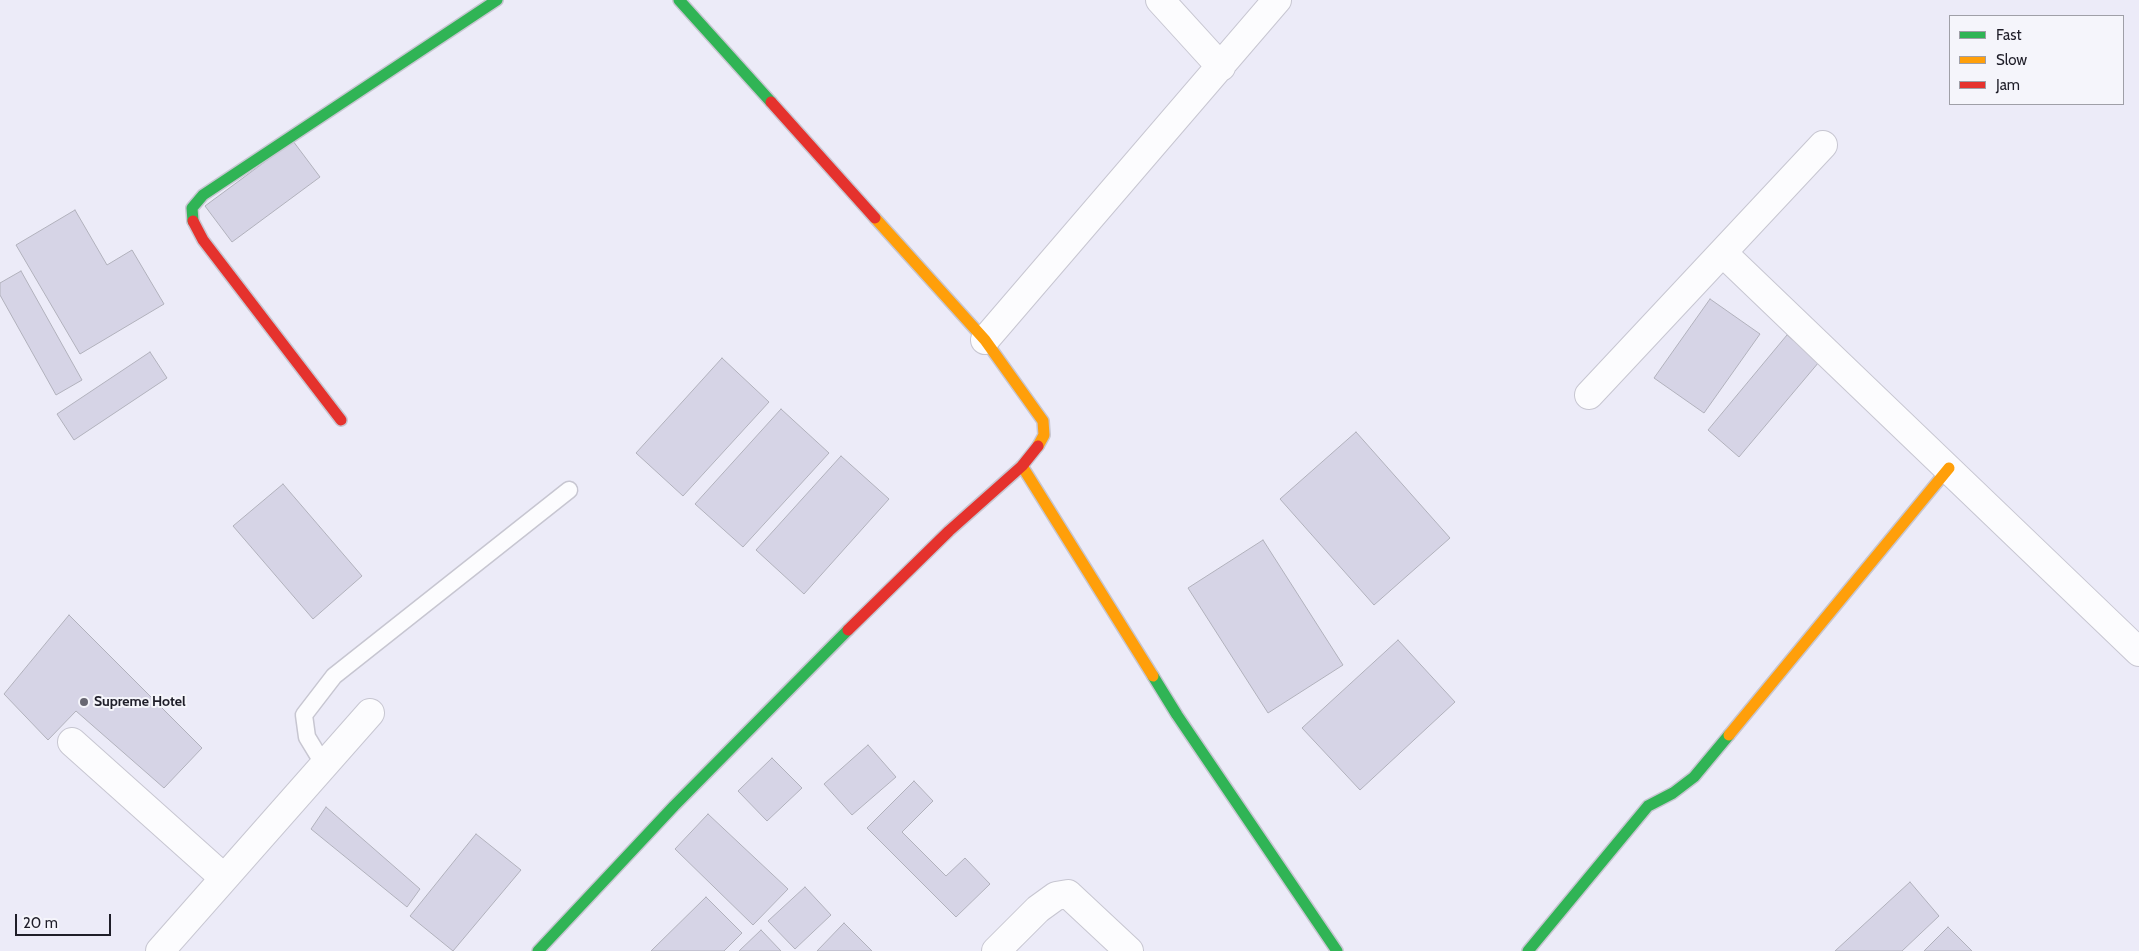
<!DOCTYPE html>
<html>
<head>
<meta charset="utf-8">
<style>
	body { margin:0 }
	#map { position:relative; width:2139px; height:951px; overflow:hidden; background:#ecebf8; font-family:Cabin,sans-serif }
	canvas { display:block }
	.legend { position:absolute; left:1949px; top:15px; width:175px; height:90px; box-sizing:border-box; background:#f5f5fb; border:1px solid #9f9fa7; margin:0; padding:6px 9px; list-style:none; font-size:15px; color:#1f1e29 }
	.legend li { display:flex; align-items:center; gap:10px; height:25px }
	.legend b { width:25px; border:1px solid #9f9fa7 }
	.scale { position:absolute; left:15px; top:914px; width:96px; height:22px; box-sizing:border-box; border:2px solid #1f1e29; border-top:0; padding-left:6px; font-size:15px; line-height:18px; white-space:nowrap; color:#1f1e29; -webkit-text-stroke:4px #f5f5fb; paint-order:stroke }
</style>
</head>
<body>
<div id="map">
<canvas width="2139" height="951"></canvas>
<ul class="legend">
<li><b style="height:6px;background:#30b455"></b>Fast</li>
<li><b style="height:6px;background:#ff9f0a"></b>Slow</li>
<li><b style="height:6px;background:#e5322d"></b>Jam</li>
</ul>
<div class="scale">20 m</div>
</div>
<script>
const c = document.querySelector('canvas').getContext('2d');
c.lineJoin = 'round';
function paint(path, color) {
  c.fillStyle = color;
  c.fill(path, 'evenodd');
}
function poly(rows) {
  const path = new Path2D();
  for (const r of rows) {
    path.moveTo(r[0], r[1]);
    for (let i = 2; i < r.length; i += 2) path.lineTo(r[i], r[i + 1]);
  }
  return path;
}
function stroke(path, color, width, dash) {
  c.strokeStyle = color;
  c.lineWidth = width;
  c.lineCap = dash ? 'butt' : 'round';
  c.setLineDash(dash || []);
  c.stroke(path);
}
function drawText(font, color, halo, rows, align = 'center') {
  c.font = font + ' Cabin,sans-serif';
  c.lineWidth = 4;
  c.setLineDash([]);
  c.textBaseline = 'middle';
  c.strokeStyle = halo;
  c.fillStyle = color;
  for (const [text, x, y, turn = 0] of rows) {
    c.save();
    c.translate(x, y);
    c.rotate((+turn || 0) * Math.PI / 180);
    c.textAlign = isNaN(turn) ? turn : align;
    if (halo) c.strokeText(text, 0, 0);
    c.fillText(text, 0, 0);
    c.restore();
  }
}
const building = poly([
	[293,141,320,177,232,242,205,206,293,141],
	[75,210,107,265,132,250,164,304,80,354,16,245,75,210],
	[21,271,82,380,56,395,0,295,0,283,21,271],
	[1710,299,1760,334,1704,413,1654,378,1710,299],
	[1787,335,1819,362,1739,457,1708,430,1787,335],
	[150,352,167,378,74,440,57,414,150,352],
	[722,358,769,402,683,496,636,453,722,358],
	[781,409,829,453,743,547,695,504,781,409],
	[1356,432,1450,538,1374,605,1280,499,1356,432],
	[841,456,889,499,804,594,756,550,841,456],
	[283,484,362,576,313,619,233,526,283,484],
	[1263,540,1343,665,1268,713,1188,588,1263,540],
	[69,615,202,748,164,788,76,711,48,740,4,694,69,615],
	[1398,640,1455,702,1360,790,1302,728,1398,640],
	[868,745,896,777,852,815,824,784,868,745],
	[772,758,802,788,767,821,738,791,772,758],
	[914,781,933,801,902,832,946,876,965,858,990,884,956,917,867,828,914,781],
	[326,807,420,889,407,907,311,829,326,807],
	[708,814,788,889,753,925,675,849,708,814],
	[476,834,521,870,453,951,410,916,476,834],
	[1910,882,1939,916,1902,951,1835,951,1910,882],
	[805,887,831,915,795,949,768,921,805,887],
	[706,897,742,933,724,951,651,951,706,897],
	[844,923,872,951,817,951,844,923],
	[1948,927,1972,951,1924,951,1948,927],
	[761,930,781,951,739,951,761,930]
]);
paint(building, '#d6d4e6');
stroke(building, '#b1b1bc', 1);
const lane = poly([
	[324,765,307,737,304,715,334,676,569,490]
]);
const street = poly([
	[1160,0,1221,67],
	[1723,253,2139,652],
	[985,340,1277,0],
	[1589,395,1823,145],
	[72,742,224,878],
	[160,951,370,713],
	[996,951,1038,909,1056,896,1068,894,1129,951]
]);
const fast = poly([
	[679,0,771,102],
	[193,221,192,208,203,195,497,0],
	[1153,676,1177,715,1337,951],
	[538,951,674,806,848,630],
	[1528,951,1648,806,1673,793,1694,777,1729,735]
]);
const slow = poly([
	[875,218,985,340,1043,421,1044,435,1038,446],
	[1022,466,1153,676],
	[1729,735,1949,468]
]);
const jam = poly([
	[771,102,875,218],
	[193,221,203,240,341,420],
	[848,630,949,531,1022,466,1038,446]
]);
stroke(lane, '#c7c6d1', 19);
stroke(street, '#c7c6d1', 30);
stroke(fast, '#c7c6d1', 14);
stroke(slow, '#c7c6d1', 14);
stroke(jam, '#c7c6d1', 14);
stroke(lane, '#fcfcfe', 16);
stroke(street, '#fcfcfe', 28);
stroke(fast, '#30b455', 11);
stroke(slow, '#ff9f0a', 11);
stroke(jam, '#e5322d', 11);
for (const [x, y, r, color] of [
	[84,702,5,"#676671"]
]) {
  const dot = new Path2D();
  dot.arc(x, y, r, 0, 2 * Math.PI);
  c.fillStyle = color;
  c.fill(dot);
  stroke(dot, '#f5f5fb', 2);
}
drawText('bold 14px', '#1f1e29', '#f5f5fb', [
	["Supreme Hotel",94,702]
], 'left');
</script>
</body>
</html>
